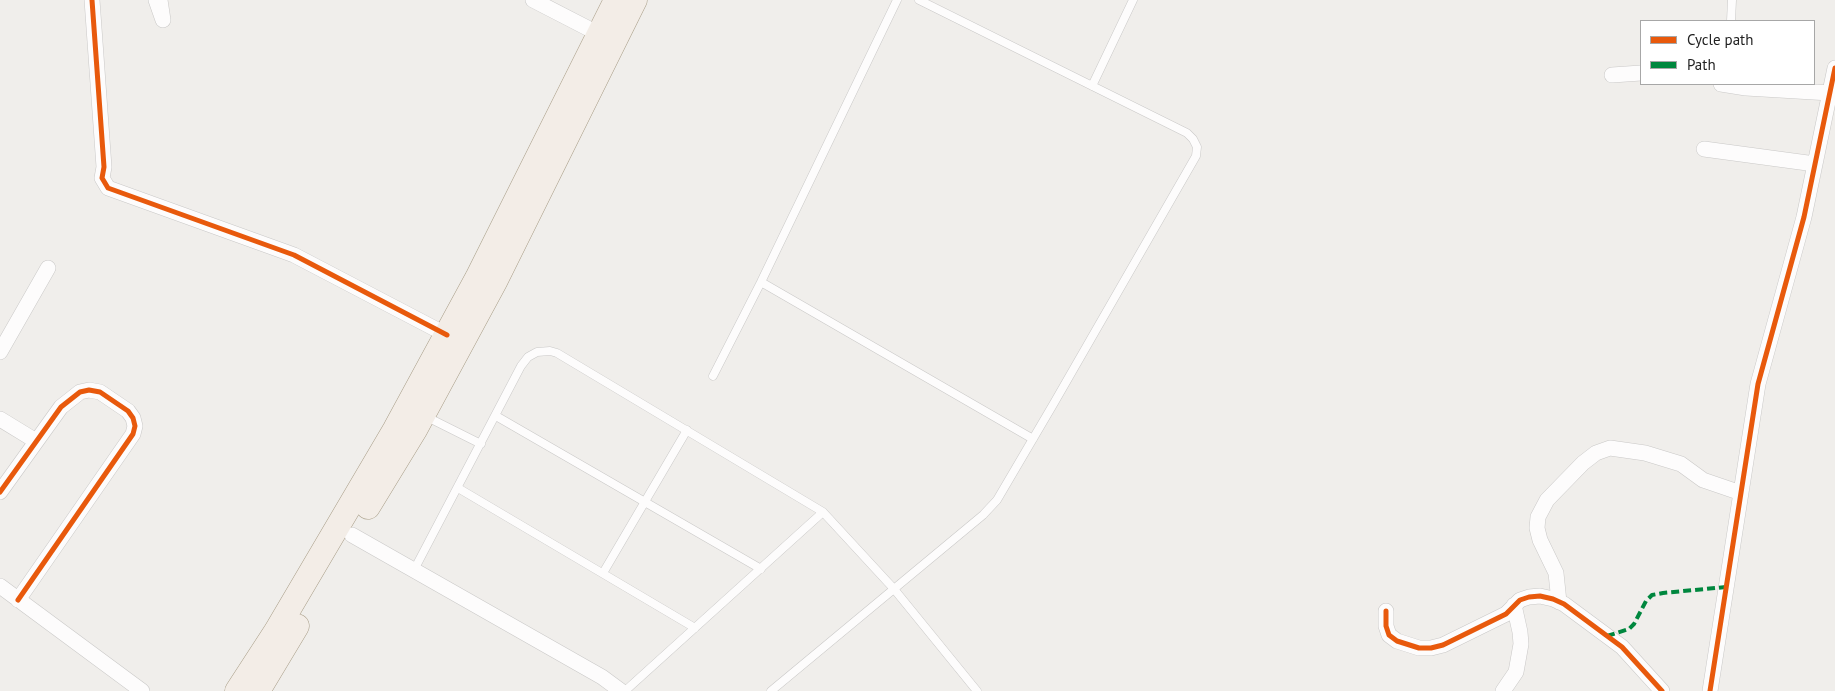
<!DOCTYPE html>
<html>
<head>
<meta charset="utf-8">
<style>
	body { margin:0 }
	#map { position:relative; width:1835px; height:691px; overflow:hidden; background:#f0eeeb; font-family:"PT Sans",sans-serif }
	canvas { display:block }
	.legend { position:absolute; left:1640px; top:20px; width:175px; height:65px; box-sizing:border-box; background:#fff; border:1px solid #a7a7a7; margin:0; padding:6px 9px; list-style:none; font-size:15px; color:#222 }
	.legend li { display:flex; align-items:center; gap:10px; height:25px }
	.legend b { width:25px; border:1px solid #a7a7a7 }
</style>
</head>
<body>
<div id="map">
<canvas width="1835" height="691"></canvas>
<ul class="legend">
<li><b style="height:6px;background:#e8590c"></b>Cycle path</li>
<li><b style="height:6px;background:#00873e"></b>Path</li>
</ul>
</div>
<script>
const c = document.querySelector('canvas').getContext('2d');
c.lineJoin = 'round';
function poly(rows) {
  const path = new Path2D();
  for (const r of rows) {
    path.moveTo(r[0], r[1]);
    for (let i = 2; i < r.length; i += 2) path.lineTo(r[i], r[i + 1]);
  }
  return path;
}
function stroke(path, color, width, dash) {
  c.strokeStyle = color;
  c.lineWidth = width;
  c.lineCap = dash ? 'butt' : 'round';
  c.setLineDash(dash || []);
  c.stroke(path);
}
const lane = poly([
	[1731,21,1732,0],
	[1092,86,1133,0],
	[761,282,1033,439],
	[713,376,761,282,897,0],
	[425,416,481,444],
	[496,416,761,569],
	[458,488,695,628],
	[414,570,521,366,528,357,537,352,550,351,557,353,823,512,894,589,977,691],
	[603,573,687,430],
	[625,691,823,512],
	[771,691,983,515,997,500,1054,403,1196,156,1197,147,1193,139,1187,133,919,0]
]);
const street = poly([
	[92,0,104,167,102,178,108,188,294,255,447,335],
	[156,0,163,20,160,0],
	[533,0,599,34],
	[1612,75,1641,73],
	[1721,84,1746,88,1830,93],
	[1704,149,1815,164],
	[0,352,48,268],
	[0,419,36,441],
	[0,492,61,407,80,392,89,390,100,392,128,411,133,418,135,426,133,434,18,600],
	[352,535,602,677,621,691],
	[0,586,142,691],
	[1559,602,1556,573,1540,540,1537,528,1538,517,1547,500,1583,463,1596,453,1610,448,1645,453,1681,464,1703,480,1741,493],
	[1386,611,1386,626,1389,635,1397,641,1419,648,1431,648,1443,645,1506,614,1520,600,1529,597,1540,596,1553,599,1564,604,1622,647,1662,691],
	[1503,691,1516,672,1521,644,1520,632,1514,605],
	[1710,691,1758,384,1804,217,1835,68]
]);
const primary = poly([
	[368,507,415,430,496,280,635,0],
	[237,691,276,631,395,429,477,278,616,0],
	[258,691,297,626]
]);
stroke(lane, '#c9c8c7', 9);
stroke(street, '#c9c8c7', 16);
stroke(primary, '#a79c86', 25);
stroke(lane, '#fdfcfc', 8);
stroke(street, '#fdfcfc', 15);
stroke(primary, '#f3ede7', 24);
stroke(poly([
	[1607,636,1629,629,1634,624,1646,601,1652,595,1663,593,1726,587]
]), '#00873e', 4, [8, 4]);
stroke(poly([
	[92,0,104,167,102,178,108,188,294,255,447,335],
	[0,492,61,407,80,392,89,390,100,392,128,411,133,418,135,426,133,434,18,600],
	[1386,611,1386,626,1389,635,1397,641,1419,648,1431,648,1443,645,1506,614,1520,600,1529,597,1540,596,1553,599,1564,604,1622,647,1662,691],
	[1710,691,1758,384,1804,217,1835,68]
]), '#e8590c', 5);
</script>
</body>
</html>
